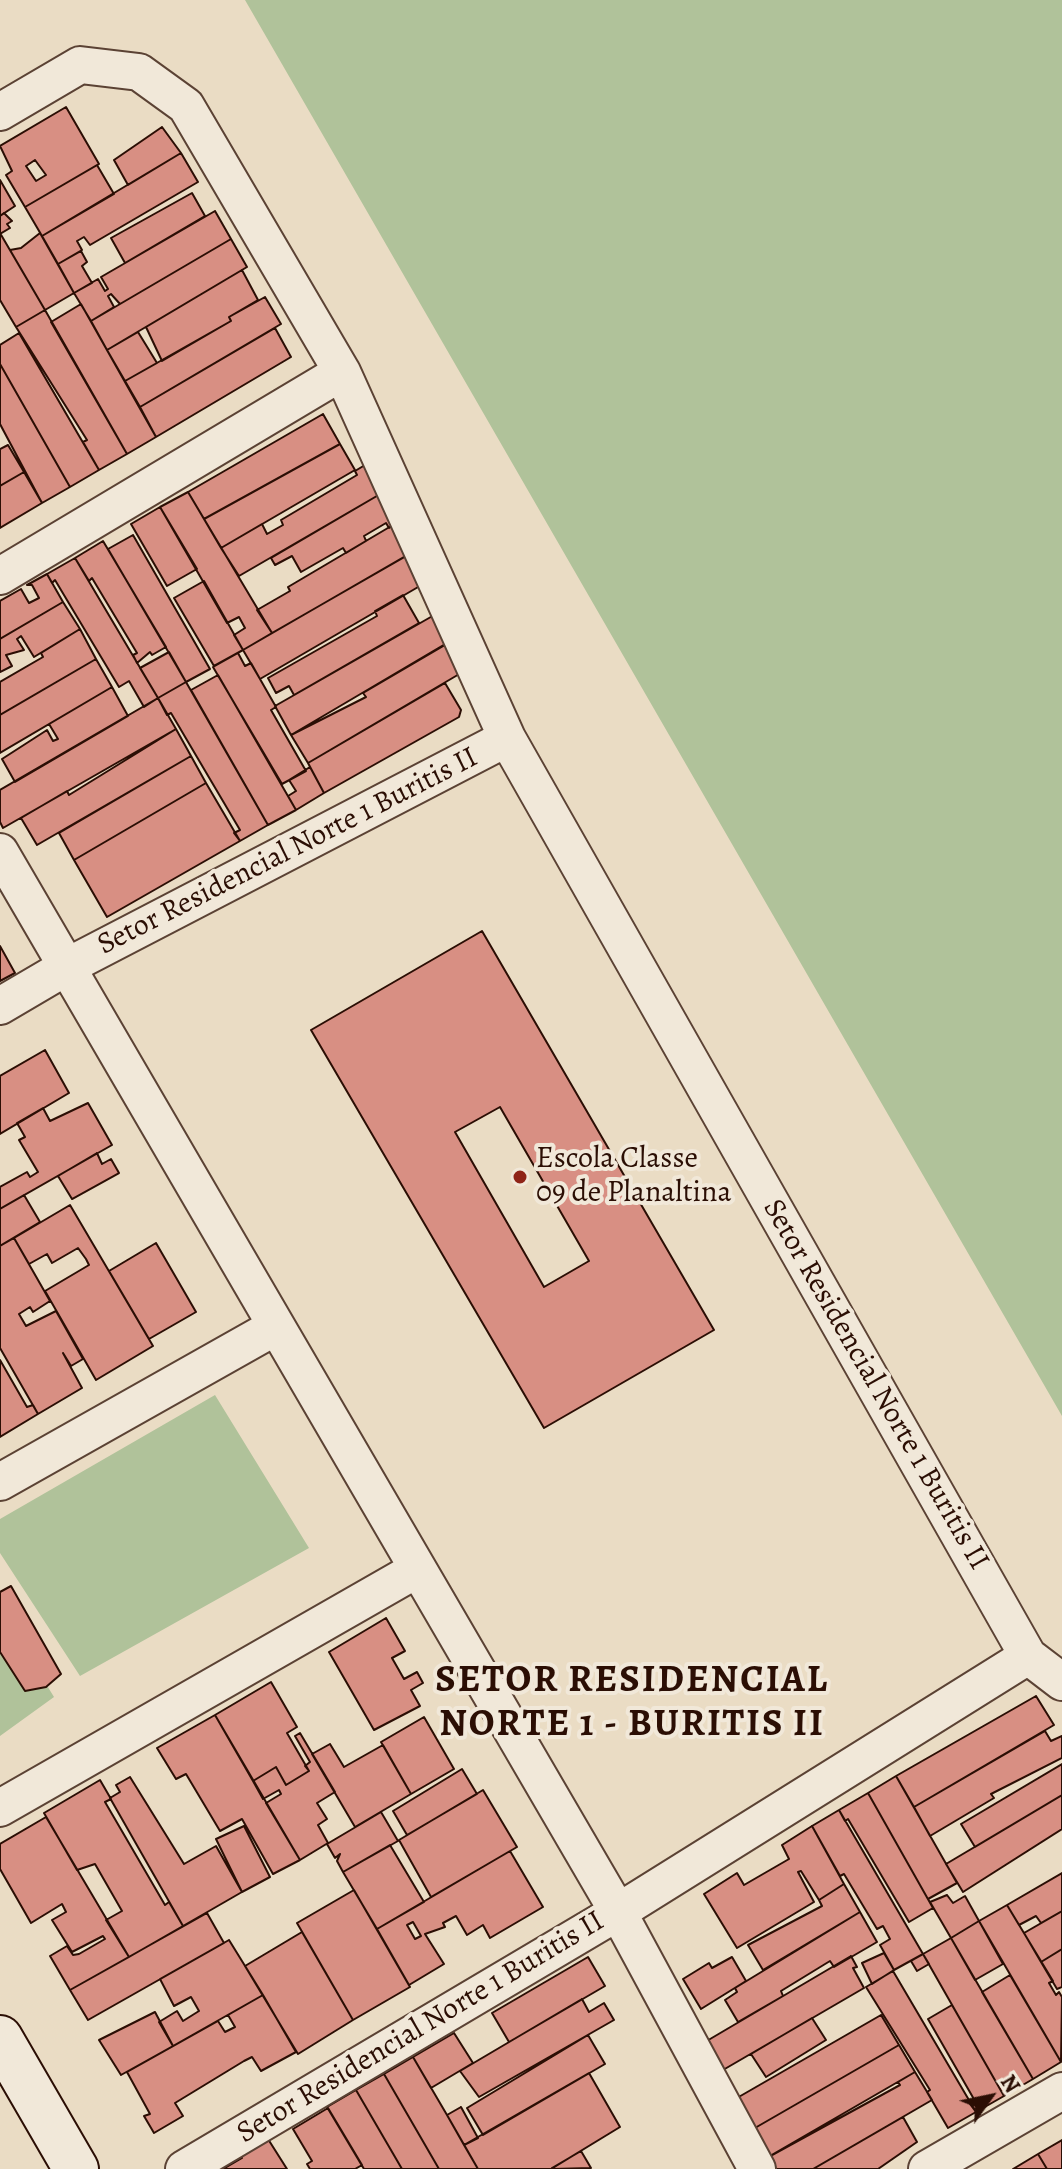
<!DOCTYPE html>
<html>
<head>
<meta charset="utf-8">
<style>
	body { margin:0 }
	#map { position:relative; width:1062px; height:2169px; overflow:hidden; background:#eadcc4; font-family:Alegreya,serif }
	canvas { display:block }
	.north { position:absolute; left:950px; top:2057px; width:80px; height:80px; -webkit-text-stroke:6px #f1e8d9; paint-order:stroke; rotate:57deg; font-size:22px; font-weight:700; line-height:32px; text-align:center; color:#2b0e04 }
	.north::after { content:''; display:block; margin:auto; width:28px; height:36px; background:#2b0e04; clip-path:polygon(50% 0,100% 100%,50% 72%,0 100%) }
</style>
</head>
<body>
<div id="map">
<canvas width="1062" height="2169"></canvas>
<div class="north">N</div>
</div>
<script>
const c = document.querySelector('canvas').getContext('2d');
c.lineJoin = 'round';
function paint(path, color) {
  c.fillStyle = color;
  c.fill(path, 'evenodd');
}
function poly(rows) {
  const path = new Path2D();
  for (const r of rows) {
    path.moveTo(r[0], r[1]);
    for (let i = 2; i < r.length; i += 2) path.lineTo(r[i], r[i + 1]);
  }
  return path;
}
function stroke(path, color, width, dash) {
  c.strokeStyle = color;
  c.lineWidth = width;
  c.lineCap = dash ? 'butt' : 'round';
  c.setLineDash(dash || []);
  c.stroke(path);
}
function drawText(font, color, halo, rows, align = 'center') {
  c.font = font + ' Alegreya,serif';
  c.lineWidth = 8;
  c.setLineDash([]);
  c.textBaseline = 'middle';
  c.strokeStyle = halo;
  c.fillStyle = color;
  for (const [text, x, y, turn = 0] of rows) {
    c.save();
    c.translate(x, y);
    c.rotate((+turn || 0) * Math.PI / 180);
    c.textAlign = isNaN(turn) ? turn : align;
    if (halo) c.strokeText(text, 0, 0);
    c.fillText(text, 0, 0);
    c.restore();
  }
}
paint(poly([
	[245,0,1062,0,1062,1416],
	[215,1395,309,1548,80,1676,0,1553,0,1519],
	[0,1609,54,1697,0,1736]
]), '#b0c29a');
const building = poly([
	[66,107,99,164,25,207,6,175,12,171,0,146,66,107],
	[35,160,46,175,36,181,26,166,35,160],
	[162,127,181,153,128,185,114,160,162,127],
	[181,153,198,182,90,245,84,237,77,241,82,250,58,264,42,236,181,153],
	[97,165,114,194,42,236,25,207,97,165],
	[0,180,15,206,0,216,0,180],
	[192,193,205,216,125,263,111,238,192,193],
	[215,211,231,239,120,304,111,294,108,296,114,307,91,321,74,293,98,279,105,291,108,289,101,277,215,211],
	[4,213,12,221,7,224,10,228,0,234,0,216,4,213],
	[0,233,45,310,16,327,0,300,0,233],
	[40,233,74,293,45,310,10,250,21,248,40,233],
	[231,239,247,267,107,350,91,321,231,239],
	[81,251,87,262,82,266,92,283,74,293,58,264,81,251],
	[242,270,258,300,229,317,231,321,162,361,146,327,242,270],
	[265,297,281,324,140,407,125,381,231,321,229,317,265,297],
	[81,304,156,437,127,454,51,322,81,304],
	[45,310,127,454,99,470,83,442,87,440,16,327,45,310],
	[275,328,291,357,156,437,140,407,275,328],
	[138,332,157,363,125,381,107,350,138,332],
	[19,333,99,470,70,487,0,364,0,345,19,333],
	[0,364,70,487,42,503,0,424,0,364],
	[323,414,340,444,204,519,188,492,323,414],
	[340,444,355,470,221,548,204,519,340,444],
	[8,445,24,472,0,486,0,449,8,445],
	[365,465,382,493,239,576,221,548,262,524,267,534,283,525,281,520,357,475,355,471,365,465],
	[24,472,42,503,0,528,0,486,24,472],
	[188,492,272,633,243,650,234,635,245,628,239,617,227,623,160,507,188,492],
	[382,493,398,522,389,528,386,523,364,536,366,541,346,553,343,548,301,572,292,556,275,565,271,558,382,493],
	[160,507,197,569,167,586,131,524,160,507],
	[398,522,415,551,272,633,257,610,290,591,288,587,398,522],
	[133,535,210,669,186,682,108,549,133,535],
	[103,541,166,647,152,655,150,652,137,663,133,655,137,653,92,578,89,581,75,558,103,541],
	[409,554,425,583,260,679,243,650,409,554],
	[75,558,158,698,144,707,129,681,119,687,55,580,52,583,47,574,75,558],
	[47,574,63,602,0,639,0,601,21,589,29,603,39,598,32,585,27,585,47,574],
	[204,581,243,650,214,666,174,598,204,581],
	[403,595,419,623,294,695,289,686,276,693,268,678,377,616,375,611,403,595],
	[63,602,80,629,34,657,21,636,17,639,24,650,6,655,12,666,0,672,0,639,63,602],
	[436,614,452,640,291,735,275,706,436,614],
	[80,629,96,659,0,715,0,682,43,657,41,653,80,629],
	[445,645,461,673,308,763,291,735,366,697,363,693,445,645],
	[169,652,186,682,158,698,140,668,169,652],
	[238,653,245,666,251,663,260,679,276,707,271,710,306,771,282,784,213,667,238,653],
	[96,659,112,687,0,753,0,715,96,659],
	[218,675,296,810,268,825,191,690,218,675],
	[186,682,268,825,240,841,234,833,240,830,171,713,167,715,158,698,186,682],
	[445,683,461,710,459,717,324,793,308,763,445,683],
	[112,687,128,716,15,782,2,759,47,730,53,741,58,739,49,724,112,687],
	[158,698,176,729,3,828,0,822,0,790,158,698],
	[176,729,191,756,37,845,21,818,67,791,69,795,176,729],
	[191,756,206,783,74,860,59,833,191,756],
	[310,767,324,793,296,810,288,796,296,791,289,780,310,767],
	[206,783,240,841,107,917,74,860,206,783],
	[482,931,714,1330,544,1428,311,1030,482,931],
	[500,1107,589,1261,544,1287,455,1132,500,1107],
	[0,946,15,973,0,981,0,946],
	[45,1050,69,1093,0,1134,0,1076,45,1050],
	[88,1103,112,1145,0,1209,0,1187,27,1172,30,1177,38,1172,19,1140,25,1137,17,1123,43,1108,50,1121,88,1103],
	[97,1153,102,1164,111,1159,119,1173,72,1199,58,1176,97,1153],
	[24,1195,40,1222,0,1246,0,1209,24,1195],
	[70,1205,153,1346,96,1380,45,1291,89,1265,86,1259,78,1248,52,1263,47,1254,29,1264,14,1238,70,1205],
	[14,1238,50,1301,33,1312,30,1307,19,1314,26,1326,56,1311,83,1359,71,1366,63,1353,82,1388,38,1414,0,1348,0,1246,14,1238],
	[156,1243,196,1312,149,1339,109,1271,156,1243],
	[0,1360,27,1407,33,1405,38,1414,0,1437,0,1360],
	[11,1586,61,1674,46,1687,25,1691,0,1652,0,1592,11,1586],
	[386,1618,405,1651,392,1658,404,1679,417,1672,423,1683,411,1690,420,1706,374,1730,329,1652,386,1618],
	[271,1682,297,1727,287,1733,309,1771,286,1785,276,1767,253,1781,215,1715,271,1682],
	[1036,1696,1054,1725,914,1807,896,1776,1036,1696],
	[215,1715,300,1860,273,1874,242,1819,220,1831,186,1774,176,1779,157,1748,215,1715],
	[424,1717,454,1769,411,1794,381,1742,424,1717],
	[1045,1731,1051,1741,1062,1736,1062,1758,991,1794,994,1798,930,1836,914,1807,1045,1731],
	[300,1733,335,1792,317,1803,327,1819,318,1825,328,1843,300,1860,266,1803,281,1794,279,1790,263,1799,253,1781,276,1767,286,1785,309,1771,305,1766,310,1762,295,1736,300,1733],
	[330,1744,344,1767,383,1745,411,1794,355,1827,312,1754,330,1744],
	[1062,1764,1062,1795,975,1847,961,1824,1062,1764],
	[462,1769,477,1794,407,1835,393,1811,462,1769],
	[896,1776,957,1883,928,1899,933,1908,868,1793,896,1776],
	[130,1777,184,1864,216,1846,242,1892,183,1926,110,1798,120,1792,116,1785,130,1777],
	[100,1780,111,1799,105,1802,165,1905,169,1902,183,1926,129,1957,106,1920,122,1911,95,1864,77,1870,44,1813,100,1780],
	[483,1790,517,1847,431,1897,399,1840,483,1790],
	[868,1793,933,1908,909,1922,848,1819,845,1821,839,1810,868,1793],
	[1062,1795,1062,1829,963,1892,946,1864,1062,1795],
	[839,1810,923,1954,894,1970,880,1945,890,1939,883,1926,877,1929,844,1874,840,1876,812,1826,839,1810],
	[381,1812,398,1841,343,1872,337,1861,340,1854,335,1858,327,1844,381,1812],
	[46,1817,129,1957,70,1990,50,1956,67,1946,73,1955,79,1954,105,1939,103,1936,72,1952,52,1920,66,1912,62,1904,31,1923,0,1869,0,1844,46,1817],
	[244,1826,270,1877,242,1892,216,1839,244,1826],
	[812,1826,844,1884,819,1900,801,1871,798,1872,814,1902,737,1948,704,1894,737,1873,744,1885,789,1859,782,1845,812,1826],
	[390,1845,424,1902,377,1929,343,1872,390,1845],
	[510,1851,543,1907,490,1938,483,1925,467,1935,456,1916,443,1923,445,1927,425,1934,444,1964,409,1985,377,1929,510,1851],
	[413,1922,421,1936,415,1939,407,1925,413,1922],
	[1062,1873,1062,1911,1041,1923,1036,1916,1019,1925,1007,1905,1062,1873],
	[844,1884,860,1912,763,1970,748,1945,822,1906,819,1900,844,1884],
	[354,1890,410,1987,353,2020,297,1923,354,1890],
	[947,1895,953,1903,965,1896,979,1921,951,1938,930,1902,947,1895],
	[1007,1905,1053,1981,1049,1983,1056,1995,1059,1992,1062,1997,1061,2062,979,1921,1007,1905],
	[1062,1911,1062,1949,1041,1962,1024,1933,1062,1911],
	[860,1912,877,1942,834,1967,830,1961,781,1991,783,1996,738,2022,725,2000,737,1992,735,1988,860,1912],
	[207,1913,224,1943,88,2020,70,1990,207,1913],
	[979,1921,1003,1964,975,1980,951,1938,979,1921],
	[302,1932,353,2020,298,2054,245,1966,302,1932],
	[951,1938,1033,2079,1004,2096,923,1954,951,1938],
	[229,1940,263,1995,173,2046,159,2022,177,2011,183,2021,199,2011,191,1997,174,2006,160,1979,229,1940],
	[1062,1949,1062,1987,1057,1989,1041,1962,1062,1949],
	[884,1953,894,1970,872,1984,862,1963,884,1953],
	[923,1954,929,1964,917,1971,911,1961,923,1954],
	[851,1956,857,1967,853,1968,864,1988,723,2070,705,2042,851,1956],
	[588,1957,605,1986,509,2042,492,2013,588,1957],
	[732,1957,746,1981,701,2009,683,1979,709,1963,712,1968,732,1957],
	[893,1971,976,2112,948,2128,927,2092,930,2090,866,1987,893,1971],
	[1010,1975,1061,2062,1033,2079,982,1992,1010,1975],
	[263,1995,296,2052,261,2071,252,2057,244,2061,175,2103,183,2116,154,2133,144,2116,150,2114,127,2072,218,2021,225,2032,235,2027,228,2015,263,1995],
	[582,1999,589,2012,604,2003,614,2020,479,2097,460,2071,582,1999],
	[952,2005,1004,2096,976,2112,970,2104,975,2101,928,2019,952,2005],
	[155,2012,173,2046,121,2075,99,2040,155,2012],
	[881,2015,899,2045,748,2132,730,2102,881,2015],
	[812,2018,826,2040,766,2077,751,2054,812,2018],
	[454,2033,473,2063,431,2088,413,2057,454,2033],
	[588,2035,605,2064,483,2135,467,2108,588,2035],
	[899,2045,915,2072,763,2160,748,2132,899,2045],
	[413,2057,447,2115,478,2169,439,2169,384,2074,413,2057],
	[915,2072,932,2100,813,2169,769,2169,763,2160,900,2085,898,2082,915,2072],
	[589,2073,620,2127,551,2169,478,2169,464,2145,589,2073],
	[384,2074,439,2169,402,2169,356,2090,384,2074],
	[356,2090,402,2169,364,2169,327,2107,356,2090],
	[461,2107,478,2138,464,2145,447,2115,461,2107],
	[328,2108,362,2165,355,2169,310,2169,307,2164,312,2161,293,2129,328,2108],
	[903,2117,917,2142,878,2169,813,2169,903,2117],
	[268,2139,287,2169,223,2169,242,2158,240,2156,268,2139],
	[1062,2140,1062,2169,1047,2169,1038,2154,1062,2140],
	[581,2151,591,2168,553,2169,552,2168,581,2151],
	[1038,2154,1047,2169,1013,2169,1038,2154]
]);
paint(building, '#d88f83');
stroke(building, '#2b0e04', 2);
const street = poly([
	[0,112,80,65,139,72,186,106,342,372,507,738,1028,1656,1062,1682],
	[0,576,342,372],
	[0,852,618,1912,757,2169],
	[0,1006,68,966,507,738],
	[0,1482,275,1327],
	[0,1808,416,1570],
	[184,2169,618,1912,1028,1656],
	[927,2169,1062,2091]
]);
const secondary = poly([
	[0,2038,76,2169]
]);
stroke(street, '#5b4234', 40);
stroke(secondary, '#2b0e04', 48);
stroke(street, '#f1e8d9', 36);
stroke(secondary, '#f1e8d9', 44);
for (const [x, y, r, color] of [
	[520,1177,8,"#8f2418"]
]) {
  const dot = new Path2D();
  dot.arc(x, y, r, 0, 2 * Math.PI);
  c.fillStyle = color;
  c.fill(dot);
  stroke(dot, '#f1e8d9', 3);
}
drawText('30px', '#2b0e04', '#f1e8d9', [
	["Setor Residencial Norte 1 Buritis II",288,852,-27],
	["Setor Residencial Norte 1 Buritis II",875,1385,60],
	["Setor Residencial Norte 1 Buritis II",421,2028,-31]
]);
drawText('30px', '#2b0e04', '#f1e8d9', [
	["Escola Classe",536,1160],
	["09 de Planaltina",536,1194]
], 'left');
c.letterSpacing = '2px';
drawText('bold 38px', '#2b0e04', '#f1e8d9', [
	["SETOR RESIDENCIAL",632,1682],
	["NORTE 1 - BURITIS II",632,1726]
]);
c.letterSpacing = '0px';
</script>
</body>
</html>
